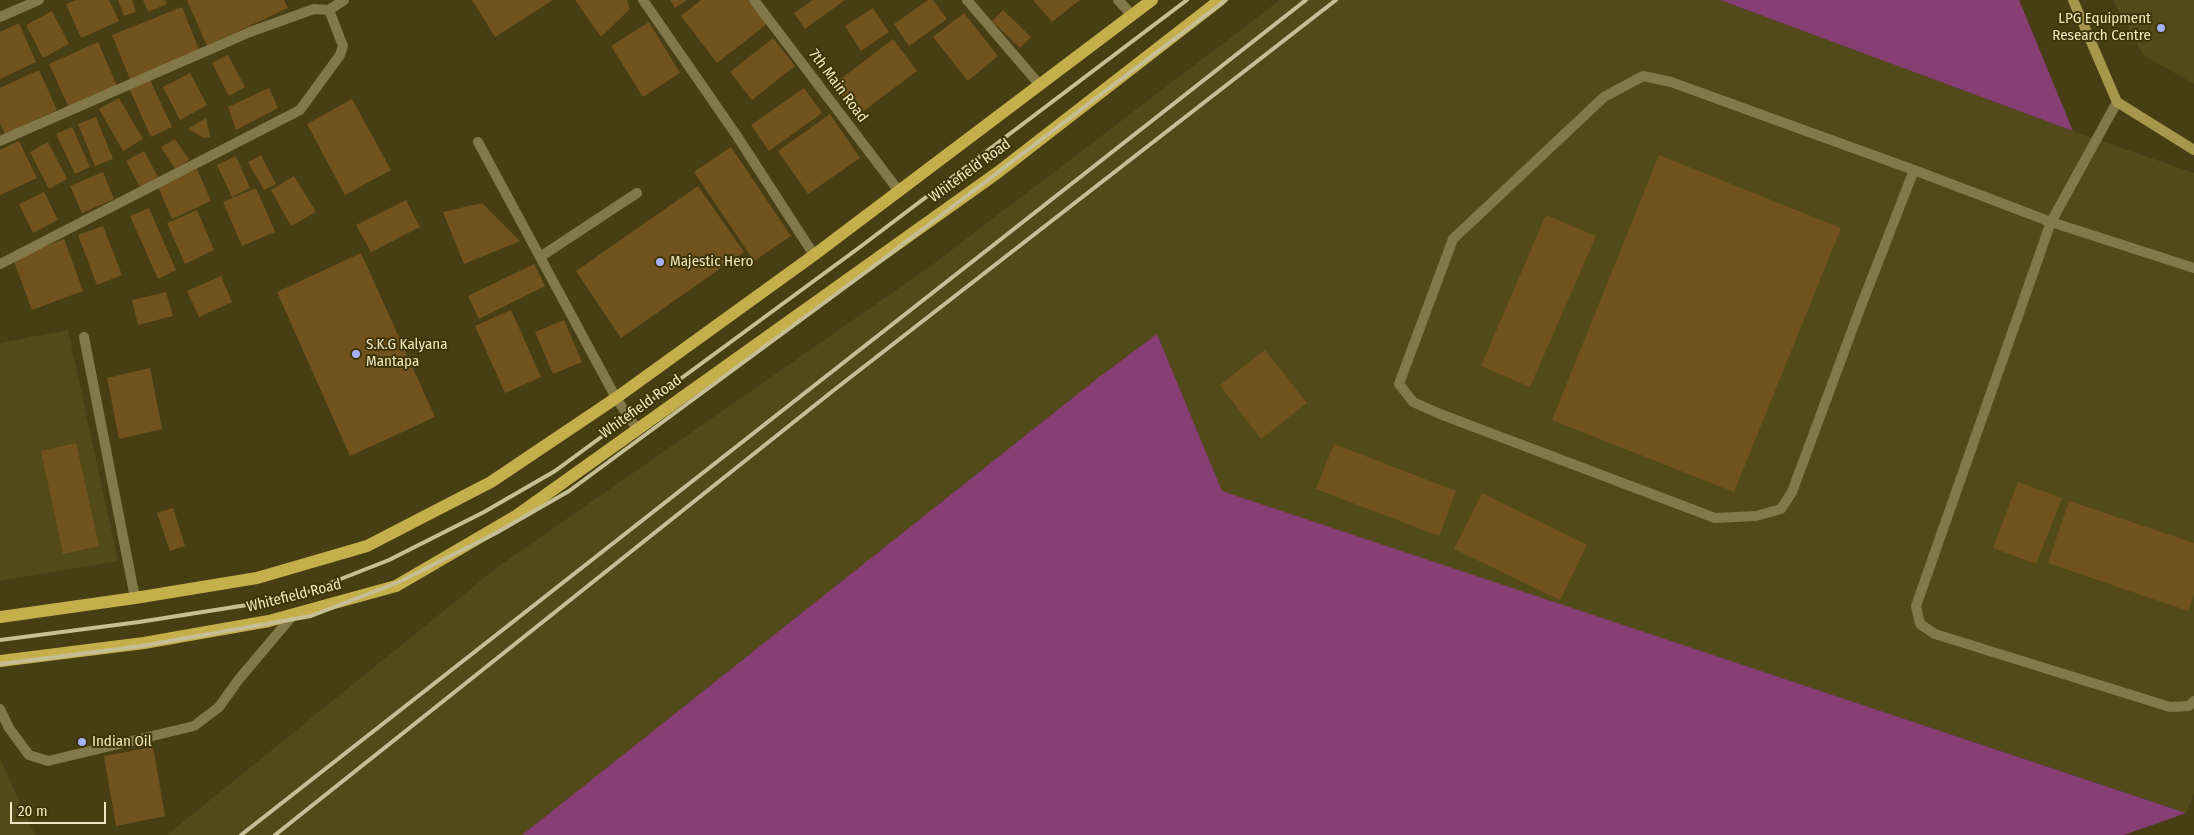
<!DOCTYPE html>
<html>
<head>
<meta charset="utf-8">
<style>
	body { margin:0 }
	#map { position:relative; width:2194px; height:835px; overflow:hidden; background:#473e14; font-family:"Fira Sans Condensed",sans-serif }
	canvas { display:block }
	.scale { position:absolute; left:10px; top:802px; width:96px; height:22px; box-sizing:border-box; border:2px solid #efe7c1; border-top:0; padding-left:6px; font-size:15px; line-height:18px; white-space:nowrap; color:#efe7c1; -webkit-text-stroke:4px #3d3407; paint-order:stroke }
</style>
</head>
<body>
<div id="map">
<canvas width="2194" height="835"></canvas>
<div class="scale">20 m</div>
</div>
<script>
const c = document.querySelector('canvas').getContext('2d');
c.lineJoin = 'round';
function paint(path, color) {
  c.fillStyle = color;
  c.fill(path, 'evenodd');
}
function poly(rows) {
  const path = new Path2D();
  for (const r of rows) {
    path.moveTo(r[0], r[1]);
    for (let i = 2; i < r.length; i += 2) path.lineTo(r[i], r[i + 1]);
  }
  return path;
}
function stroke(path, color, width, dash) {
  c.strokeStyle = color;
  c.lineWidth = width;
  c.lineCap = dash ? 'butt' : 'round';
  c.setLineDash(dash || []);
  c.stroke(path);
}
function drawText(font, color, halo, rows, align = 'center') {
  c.font = font + ' "Fira Sans Condensed",sans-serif';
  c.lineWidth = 4;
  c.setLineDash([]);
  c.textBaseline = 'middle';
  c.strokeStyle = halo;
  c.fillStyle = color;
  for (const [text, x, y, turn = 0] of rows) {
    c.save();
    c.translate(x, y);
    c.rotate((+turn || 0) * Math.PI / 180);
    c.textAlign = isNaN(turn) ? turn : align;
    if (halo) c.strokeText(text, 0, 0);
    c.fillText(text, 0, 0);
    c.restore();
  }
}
paint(poly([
	[1280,0,1720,0,2073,131,2194,173,2194,793,2186,813,1222,491,1157,334,1099,377,522,835,167,835,499,566,928,268],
	[2113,0,2194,0,2194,84,2143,55],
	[68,330,118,561,0,581,0,343],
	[0,759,35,835,0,835]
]), '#534a1a');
paint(poly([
	[1720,0,2019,0,2073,131],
	[1157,334,1222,491,2186,813,2124,835,522,835,1099,377]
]), '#863e74');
paint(poly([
	[76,0,109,0,119,21,81,38,66,4],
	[118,0,132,0,136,12,124,16],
	[143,0,165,0,167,4,148,12],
	[187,0,284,0,288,8,207,46],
	[472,0,553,0,495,37],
	[575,0,627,0,630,9,601,37],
	[670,0,687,0,675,8],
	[701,0,748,0,767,24,717,63,681,16],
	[813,0,845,0,805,29,794,13],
	[928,0,933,0,947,19,909,46,894,24],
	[1033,0,1080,0,1052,22],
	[182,7,200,52,130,79,112,35],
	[873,8,889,32,861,51,845,26],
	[1003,10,1031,37,1020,48,992,21],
	[52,11,69,44,43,58,26,25],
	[964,13,998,56,968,81,933,37],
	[649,22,680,73,643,97,611,46],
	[19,23,36,62,0,79,0,32],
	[773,38,795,66,752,100,730,72],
	[893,39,917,71,857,116,834,84],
	[98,42,117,86,69,108,49,64],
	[228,55,245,87,229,96,212,63],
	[39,70,57,110,5,134,0,123,0,88],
	[190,73,207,105,180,120,163,87],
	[150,80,172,127,151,137,129,88],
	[269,88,278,108,236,130,228,107],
	[804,88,822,113,769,151,751,125],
	[119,98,143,139,123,151,99,109],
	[352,99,391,170,345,195,307,124],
	[830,114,860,158,808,194,778,151],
	[96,117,113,159,95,166,78,124],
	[206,118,210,137,204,138,188,129],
	[72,127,90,167,75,174,56,134],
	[175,139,189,160,175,169,161,147],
	[19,141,37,178,0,195,0,150],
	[48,142,67,179,49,189,30,152],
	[731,147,791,236,754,261,694,172],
	[144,151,158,177,140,187,126,161],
	[261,155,276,184,264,190,248,162],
	[1659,155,1841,228,1734,492,1552,420],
	[236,156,250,188,232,197,217,165],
	[197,169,211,201,172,219,158,187],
	[103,172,114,199,82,213,70,186],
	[294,176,316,212,291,226,271,190],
	[698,186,744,252,621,338,576,271],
	[256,188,275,232,242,246,223,202],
	[44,192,58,220,33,233,19,204],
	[406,200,420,227,371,252,356,225],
	[482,203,520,241,464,264,443,212],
	[149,208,176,270,158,279,130,216],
	[197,210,214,250,185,264,167,223],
	[1546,215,1596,236,1530,387,1481,366],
	[103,226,122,275,97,285,78,235],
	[64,239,83,291,32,310,13,259],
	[361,253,435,417,350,456,277,292],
	[534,264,545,286,479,319,468,296],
	[221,276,232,302,199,317,187,291],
	[166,292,173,316,138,325,132,300],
	[511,310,541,377,505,393,475,326],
	[564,320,582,362,553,374,535,332],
	[1265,350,1307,403,1261,439,1220,385],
	[150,368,162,429,119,439,107,378],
	[76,443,99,546,63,554,41,451],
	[1334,444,1456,491,1439,536,1316,489],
	[2018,482,2062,498,2036,564,1993,548],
	[1482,493,1587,545,1560,600,1454,549],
	[2069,501,2194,543,2194,594,2188,611,2048,563],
	[173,508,185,546,170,551,157,513],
	[153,747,165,816,116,826,104,756]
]), '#72531d');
stroke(poly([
	[2117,102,2051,222,1916,606,1920,624,1935,634,2170,707,2189,706,2194,701],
	[1914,170,1861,306,1792,492,1781,509,1756,516,1715,518,1440,414,1413,402,1399,384,1453,239,1604,97,1643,76,1671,82,1914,170,2051,222,2194,268],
	[0,709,9,728,29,755,48,761,194,726,219,707,239,679,294,614]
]), '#82784a', 10);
stroke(poly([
	[643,0,737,136,814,255],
	[754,0,898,190],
	[967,0,1039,84],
	[1118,0,1132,15],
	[0,17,39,0],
	[0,141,250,32,314,9,329,10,344,0],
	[478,142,616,398,637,429],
	[540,257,637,193],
	[0,264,300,110,340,55,343,46,329,10],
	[84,337,135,598]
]), '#82784a', 10);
stroke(poly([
	[2073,0,2117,102,2194,150]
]), '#a7974c', 10);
stroke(poly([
	[0,617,135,598,257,578,367,546,491,482,616,398,814,255,1152,0],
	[0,661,144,643,269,621,396,586,516,516,997,173,1220,0]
]), '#c4af4a', 12);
stroke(poly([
	[0,640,139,622,247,605,305,593,389,560,484,512,555,471,860,247,1187,0],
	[0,664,142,646,311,616,399,582,496,533,569,491,874,266,1226,0],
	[241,835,1306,0],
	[275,835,834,390,1336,0]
]), '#c6be97', 4);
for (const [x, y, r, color] of [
	[2161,28,5,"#a6b1fc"],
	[660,262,5,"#a6b1fc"],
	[356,354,5,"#a6b1fc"],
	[82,742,5,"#a6b1fc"]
]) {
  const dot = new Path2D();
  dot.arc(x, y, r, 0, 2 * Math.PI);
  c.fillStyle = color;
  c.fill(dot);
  stroke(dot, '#3d3407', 2);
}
drawText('15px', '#efe7c1', '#3d3407', [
	["LPG Equipment",2151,19,"right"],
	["Research Centre",2151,36,"right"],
	["Majestic Hero",670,262],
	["S.K.G Kalyana",366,345],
	["Mantapa",366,362],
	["Indian Oil",92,742]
], 'left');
drawText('15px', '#efe7c1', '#3d3407', [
	["7th Main Road",838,86,53],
	["Whitefield Road",970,171,-36],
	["Whitefield Road",641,407,-36],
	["Whitefield Road",294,596,-14]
]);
</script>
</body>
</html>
